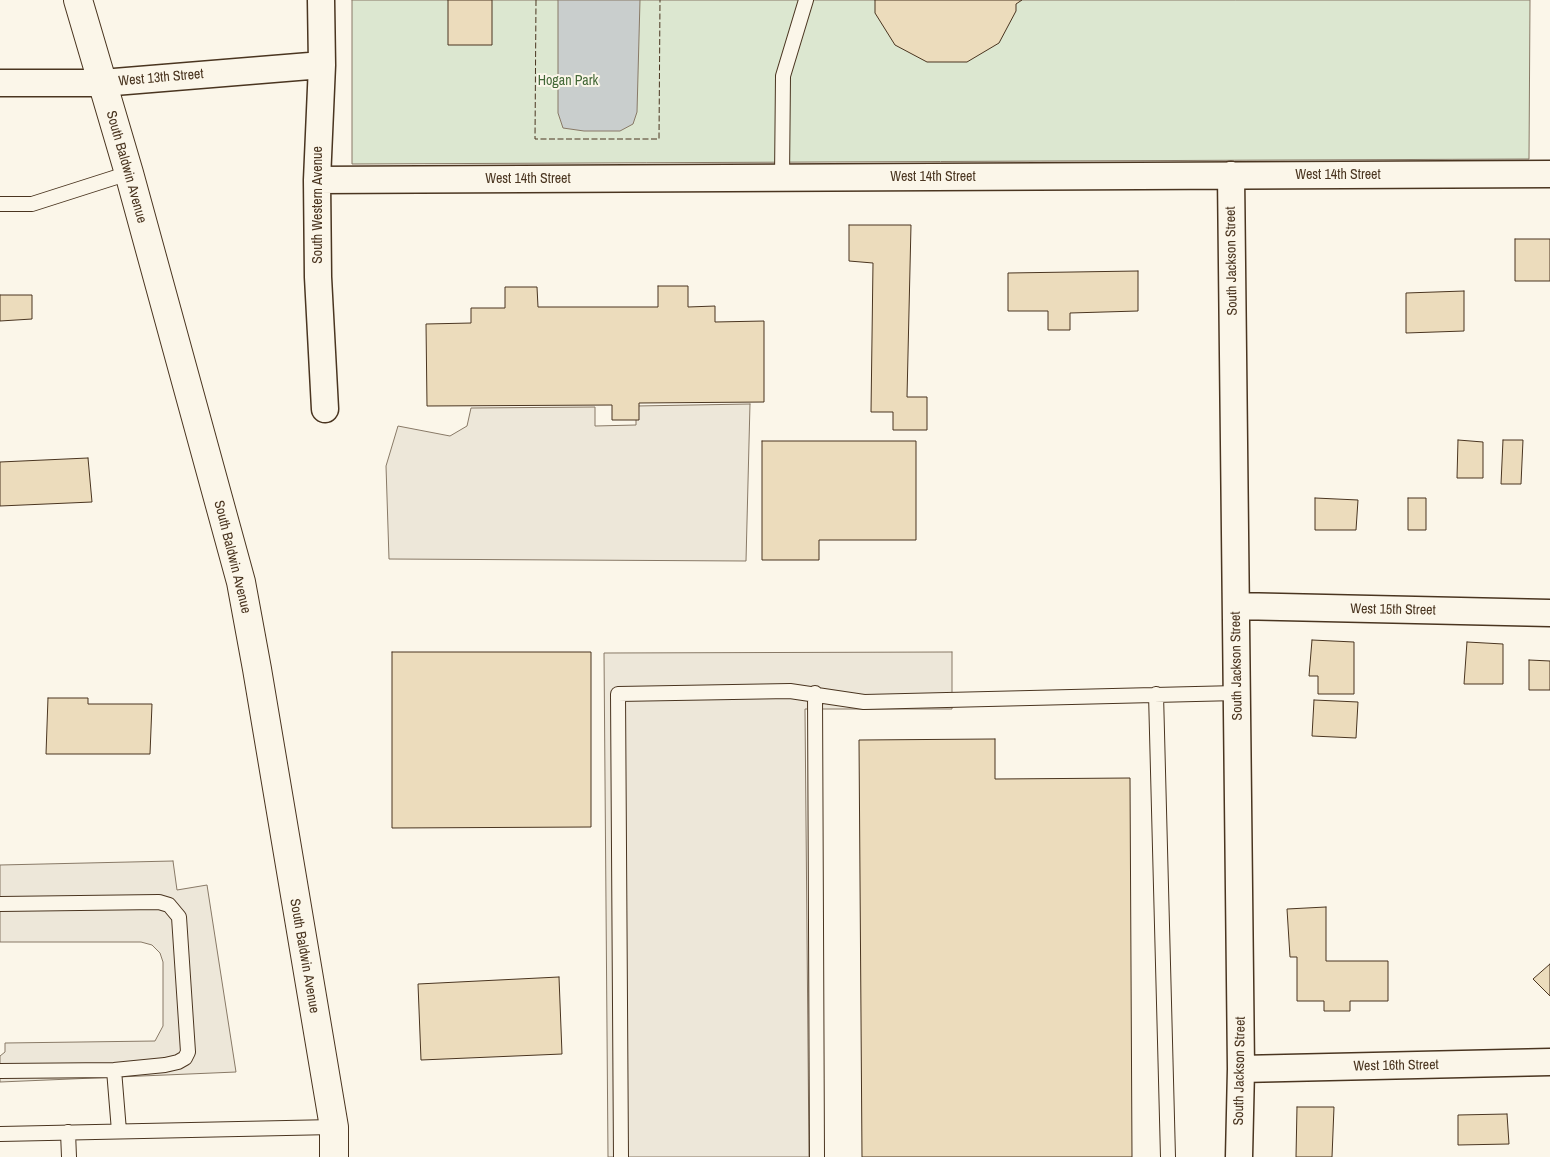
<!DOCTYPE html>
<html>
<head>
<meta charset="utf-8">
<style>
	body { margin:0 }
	canvas { display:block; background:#fbf6e9 }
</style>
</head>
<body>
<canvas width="1550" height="1157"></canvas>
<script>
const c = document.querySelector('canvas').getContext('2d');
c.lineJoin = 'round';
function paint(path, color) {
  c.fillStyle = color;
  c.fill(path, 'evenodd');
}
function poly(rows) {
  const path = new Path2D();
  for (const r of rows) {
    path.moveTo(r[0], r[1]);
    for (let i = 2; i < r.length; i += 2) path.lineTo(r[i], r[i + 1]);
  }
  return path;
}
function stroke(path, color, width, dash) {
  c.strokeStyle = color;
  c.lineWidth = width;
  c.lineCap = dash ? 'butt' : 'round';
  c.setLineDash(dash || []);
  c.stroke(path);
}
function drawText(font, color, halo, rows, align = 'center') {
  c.font = font + ' "Archivo Narrow",sans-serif';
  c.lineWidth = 4;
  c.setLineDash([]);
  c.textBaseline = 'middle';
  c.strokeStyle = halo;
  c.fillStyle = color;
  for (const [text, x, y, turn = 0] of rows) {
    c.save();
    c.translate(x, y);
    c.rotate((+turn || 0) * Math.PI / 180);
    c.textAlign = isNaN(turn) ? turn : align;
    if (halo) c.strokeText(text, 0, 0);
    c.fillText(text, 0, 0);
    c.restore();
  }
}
const green = poly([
	[352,0,1530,0,1529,159,352,164,352,0]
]);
paint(green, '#dce7d0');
stroke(green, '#887966', 1);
const parking = poly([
	[750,404,746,561,389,559,386,466,398,426,450,436,467,426,471,408,595,407,595,426,636,425,636,406,750,404],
	[952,652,952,709,805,709,809,1157,608,1157,604,653,952,652],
	[173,861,177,890,207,885,236,1072,0,1082,0,1056,5,1052,5,1043,155,1041,163,1026,163,962,160,953,152,945,141,942,0,942,0,865,173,861]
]);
paint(parking, '#ede7d9');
stroke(parking, '#887966', 1);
const water = poly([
	[558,0,640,0,637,112,633,124,620,131,584,131,563,128,558,113,558,0]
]);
paint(water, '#c9cecd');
stroke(water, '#887966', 1);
const building = poly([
	[448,0,492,0,492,45,448,45,448,0],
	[875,0,1022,0,1016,4,1016,11,999,43,967,62,927,62,895,45,875,13,875,0],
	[849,225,911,225,907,397,927,397,927,430,893,430,893,412,871,412,873,263,849,261,849,225],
	[1515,239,1550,239,1550,281,1515,281,1515,239],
	[1138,271,1138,311,1070,313,1070,330,1048,330,1048,311,1008,311,1008,273,1138,271],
	[658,286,688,286,688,307,715,306,715,322,764,321,764,402,639,403,639,420,612,420,612,405,427,406,426,324,471,323,471,308,505,308,505,287,537,287,538,307,658,307,658,286],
	[1464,291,1464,331,1406,333,1406,293,1464,291],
	[0,295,32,295,32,319,0,321,0,295],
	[1458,440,1483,442,1483,478,1457,478,1458,440],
	[1503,440,1523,440,1521,484,1501,484,1503,440],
	[762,441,916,441,916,540,819,540,819,560,762,560,762,441],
	[88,458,92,502,0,506,0,462,88,458],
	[1315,498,1358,500,1356,530,1315,530,1315,498],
	[1408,498,1426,498,1426,530,1408,530,1408,498],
	[1312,640,1354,642,1354,694,1318,694,1318,676,1309,676,1312,640],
	[1467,642,1503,644,1503,684,1464,684,1467,642],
	[392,652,591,652,591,827,392,828,392,652],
	[1529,660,1550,661,1550,690,1529,690,1529,660],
	[48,698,88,698,88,704,152,704,150,754,46,754,48,698],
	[1314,700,1358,702,1356,738,1312,736,1314,700],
	[995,739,995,779,1130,778,1132,1157,862,1157,859,740,995,739],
	[1326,907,1326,961,1388,961,1388,1001,1350,1001,1350,1011,1324,1011,1324,1001,1297,1001,1297,957,1290,957,1287,909,1326,907],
	[1550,964,1550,996,1533,979,1550,964],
	[559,977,562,1054,421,1060,418,984,559,977],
	[1297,1107,1334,1107,1332,1157,1296,1157,1297,1107],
	[1507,1114,1509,1144,1458,1145,1458,1115,1507,1114]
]);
paint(building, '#ecdcbc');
stroke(building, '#4a3520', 1);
const lane = poly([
	[782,178,783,76,806,0],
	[0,204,32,204,129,173],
	[815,693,817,1157],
	[1156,694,1168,1157],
	[0,904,159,902,169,905,179,917,188,1052,185,1058,178,1062,165,1065,114,1070,0,1071],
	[114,1070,119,1131],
	[68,1132,69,1157],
	[0,1134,334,1127],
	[621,1157,618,694,790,691,864,702,1237,693]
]);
const street = poly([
	[321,0,322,65,317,180,318,277,325,409],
	[0,83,102,83,322,65],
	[1231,175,1241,1069,1239,1157],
	[317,180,1550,174],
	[1236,606,1550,613],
	[1241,1069,1550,1062]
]);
const highway = poly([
	[78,0,129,173,241,582,257,669,334,1127,334,1157]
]);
stroke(lane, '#4a3520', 16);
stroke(street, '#4a3520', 29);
stroke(highway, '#4a3520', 30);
stroke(lane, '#fbf6e9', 14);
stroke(street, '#fbf6e9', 26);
stroke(highway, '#fbf6e9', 28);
stroke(poly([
	[536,0,535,139,659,139,660,0]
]), '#4a3520', 1, [6, 2.5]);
drawText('14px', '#4a3520', '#fbf6e9', [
	["West 13th Street",161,78,-5],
	["South Baldwin Avenue",126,167,74],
	["West 14th Street",1338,175],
	["West 14th Street",933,177],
	["West 14th Street",528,179],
	["South Western Avenue",318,205,-90],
	["South Jackson Street",1232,261,-91],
	["South Baldwin Avenue",232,557,76],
	["West 15th Street",1393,610,1],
	["South Jackson Street",1237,666,-91],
	["South Baldwin Avenue",304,956,80],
	["West 16th Street",1396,1066,-1],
	["South Jackson Street",1240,1071,-89]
]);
drawText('14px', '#436837', '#fbf6e9', [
	["Hogan Park",568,81]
]);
</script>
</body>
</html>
